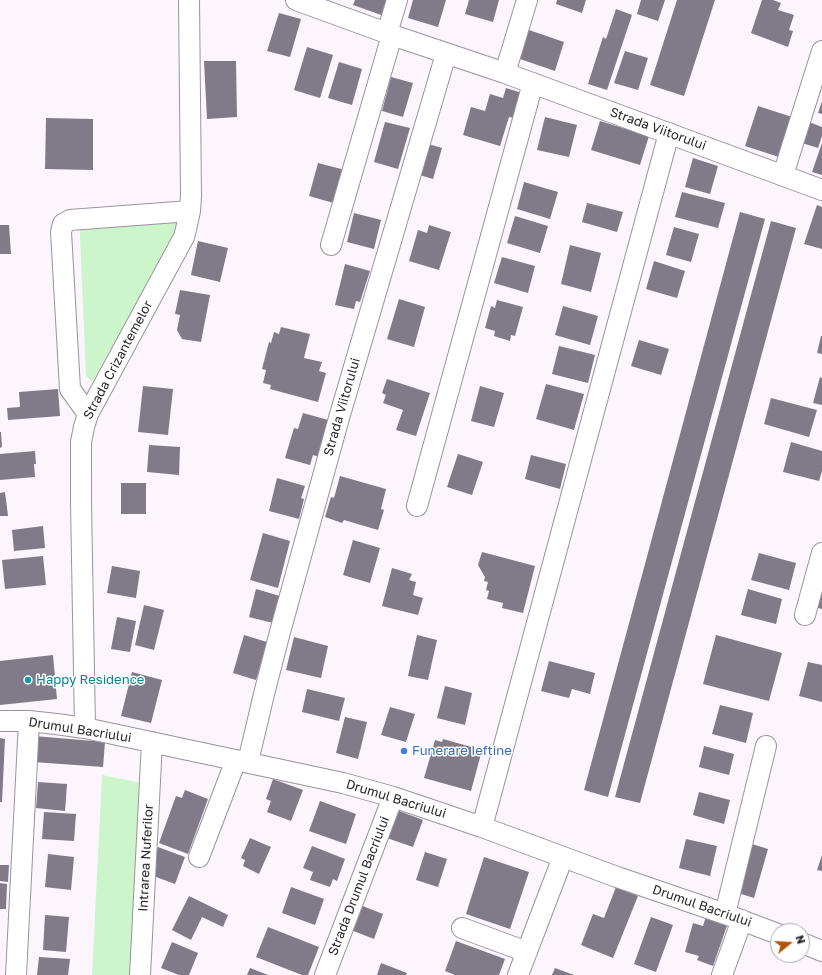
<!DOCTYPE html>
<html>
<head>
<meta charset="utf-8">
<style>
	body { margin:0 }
	#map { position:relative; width:822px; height:975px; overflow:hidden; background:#fcf5fe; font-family:"Golos Text",sans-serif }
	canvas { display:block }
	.north { position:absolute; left:770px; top:923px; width:40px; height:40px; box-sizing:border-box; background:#fff; border:1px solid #a9a8aa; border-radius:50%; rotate:72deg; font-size:11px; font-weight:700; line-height:16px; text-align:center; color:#29252b }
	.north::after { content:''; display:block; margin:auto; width:14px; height:18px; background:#b35406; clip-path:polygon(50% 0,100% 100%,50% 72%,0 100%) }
</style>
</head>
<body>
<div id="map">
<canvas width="822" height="975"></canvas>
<div class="north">N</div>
</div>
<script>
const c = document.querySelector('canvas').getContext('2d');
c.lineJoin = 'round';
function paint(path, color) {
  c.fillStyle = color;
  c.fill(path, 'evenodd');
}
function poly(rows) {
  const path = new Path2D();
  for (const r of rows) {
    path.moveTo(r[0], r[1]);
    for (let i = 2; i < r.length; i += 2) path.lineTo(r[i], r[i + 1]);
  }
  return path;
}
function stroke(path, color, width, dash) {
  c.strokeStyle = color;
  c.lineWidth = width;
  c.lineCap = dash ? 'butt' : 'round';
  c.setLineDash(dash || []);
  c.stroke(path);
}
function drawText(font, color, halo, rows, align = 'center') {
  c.font = font + ' "Golos Text",sans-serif';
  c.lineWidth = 3;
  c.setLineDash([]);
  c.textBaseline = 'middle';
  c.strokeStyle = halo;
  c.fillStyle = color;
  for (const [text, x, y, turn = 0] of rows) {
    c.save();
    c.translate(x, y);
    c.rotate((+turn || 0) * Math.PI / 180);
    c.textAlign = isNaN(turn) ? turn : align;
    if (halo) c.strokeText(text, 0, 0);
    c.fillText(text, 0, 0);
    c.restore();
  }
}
paint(poly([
	[183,206,177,229,162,258,92,382,86,376,79,214],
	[102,775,142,783,133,975,92,975]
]), '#cdf5cb');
paint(poly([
	[355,0,389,0,384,16,353,5],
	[413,0,446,0,438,27,408,18],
	[469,0,499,0,493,22,465,14],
	[557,0,586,0,582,13,556,4],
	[641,0,665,0,658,21,637,14],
	[677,0,715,0,684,96,650,85],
	[762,0,773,0,781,3,778,10,794,15,789,30,793,31,788,47,751,33],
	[616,9,632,15,607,90,588,84,603,37,606,39],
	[279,13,301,19,290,57,267,51],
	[529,30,564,42,555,71,520,59],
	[307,47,333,55,320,98,294,90],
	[625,51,648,58,638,90,614,83],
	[204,61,236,61,237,117,207,119],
	[339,62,362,69,352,105,328,98],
	[391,77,413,83,403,117,382,111],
	[506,88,522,93,515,118,509,117,500,146,463,135,471,107,485,111,490,94,503,98],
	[822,101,822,114,818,113],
	[758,106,792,117,779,157,745,146],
	[545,117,577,125,569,157,537,150],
	[46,118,93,119,93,170,45,169],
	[600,121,649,136,640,165,591,150],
	[385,122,410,128,398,169,374,162],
	[809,122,822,127,822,136,818,148,802,143],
	[422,142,442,148,433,179,413,173],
	[822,143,822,175,812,172],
	[693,158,718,166,710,194,685,187],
	[318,163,345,170,337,204,309,196],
	[524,182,558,192,550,219,517,209],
	[682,192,725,203,718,228,675,217],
	[587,203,623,212,617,232,582,222],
	[817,205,822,207,822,249,804,244],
	[740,212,765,219,608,797,584,790],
	[354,213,381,220,374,249,347,242],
	[515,216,548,226,540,253,507,243],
	[771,221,796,228,640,803,615,797],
	[0,225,9,225,11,254,0,254],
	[429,225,451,232,439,270,409,261,418,230,427,233],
	[674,227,699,234,691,262,666,255],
	[198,241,228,248,220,282,191,275],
	[570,245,601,253,591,292,561,284],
	[502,257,535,266,528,293,494,283],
	[654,261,685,271,677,298,646,289],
	[345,264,370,271,360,302,356,301,354,309,335,305],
	[180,290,210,295,201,342,182,339,177,330,180,315,175,314],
	[399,299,425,307,414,347,387,339],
	[497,300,523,307,515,336,511,335,510,341,494,336,495,331,485,328,491,306,495,308],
	[563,306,598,316,590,345,555,335],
	[281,327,310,334,304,358,322,362,319,371,326,373,318,402,270,389,271,385,263,383,266,370,262,369,269,342,271,343,274,332,279,334],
	[821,336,822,336,822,354,817,353],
	[639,340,669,349,661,375,631,366],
	[559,346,595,355,588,383,552,374],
	[820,377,822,378,822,405,813,403],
	[387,379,430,393,416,436,396,430,403,410,383,403,386,395,382,393],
	[546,384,584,394,574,430,536,419],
	[143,386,173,389,168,435,138,432],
	[480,386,504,393,494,427,471,421],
	[58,389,60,416,8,420,7,408,20,407,19,392],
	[771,398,817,410,809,437,764,424],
	[303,413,332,421,322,458,313,455,310,465,285,458,294,428,298,429],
	[0,432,1,432,2,447,0,448],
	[791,442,822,451,822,471,819,481,783,472],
	[149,445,180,447,179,475,147,472],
	[35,451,36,464,34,464,35,477,0,480,0,454],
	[458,454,483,462,472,495,447,487],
	[531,455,566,464,560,489,525,479],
	[340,476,386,489,381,509,384,510,378,530,344,520,342,523,325,517,331,497,334,498],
	[277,478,305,486,301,498,304,499,299,519,269,511],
	[121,483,146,483,146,514,121,514],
	[5,492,8,516,0,516,0,493],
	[43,526,45,548,14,551,12,530],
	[263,533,290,541,278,588,250,580],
	[353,540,380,548,370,583,343,575],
	[482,552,535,566,523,613,502,608,503,603,487,599,489,591,486,590,488,582,484,581,485,577,478,565],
	[759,553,796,563,789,590,751,580],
	[43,556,46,585,5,589,2,560],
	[112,566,140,571,136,598,107,593],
	[392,568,412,574,409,580,416,582,413,595,423,598,418,615,382,606],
	[256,589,280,596,273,623,249,617],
	[748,589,782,599,776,624,741,615],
	[821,595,822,595,822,609,818,608],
	[144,605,164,610,154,650,135,645],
	[117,617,136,621,130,652,111,649],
	[244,635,267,642,256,680,233,673],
	[417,635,437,640,428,680,408,676],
	[716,635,782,653,769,701,703,684],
	[294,637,328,646,321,678,286,670],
	[53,655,57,699,0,705,0,661],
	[549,661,595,673,590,694,572,689,569,698,541,691],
	[808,662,822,665,822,702,799,696],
	[132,672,162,680,151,723,121,716],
	[445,686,472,693,465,725,437,718],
	[307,689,345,698,339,721,302,712],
	[720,705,753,713,746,743,712,734],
	[390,707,415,714,406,742,381,735],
	[345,717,367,722,358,759,336,753],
	[34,736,105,742,103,767,33,762],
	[0,738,5,739,2,802,0,802],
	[443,739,482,750,471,791,424,778,435,740,442,742],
	[704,746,734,754,729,775,699,767],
	[273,779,303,790,291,821,267,812,271,801,266,799],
	[38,782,67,784,65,811,36,808],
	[185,790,208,799,188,854,159,843,176,796,182,798],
	[699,792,730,800,724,824,693,815],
	[320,801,356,814,346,844,309,831],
	[394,809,423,820,413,847,384,837],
	[44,812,76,814,74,841,42,839],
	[250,838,271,847,259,874,243,866,245,860,241,858],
	[686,839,717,846,710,876,679,868],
	[752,844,768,849,754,898,738,893],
	[312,846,345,859,337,881,333,879,330,887,310,880,313,872,303,868],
	[158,847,185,857,175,884,148,874],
	[425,852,447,859,438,887,416,880],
	[48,854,74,857,71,890,45,887],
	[822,855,822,871,817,870],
	[484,857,529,872,510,929,466,914],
	[0,865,9,865,8,882,0,881],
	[0,883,7,884,6,909,0,909],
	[291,887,324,899,315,925,282,913],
	[616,887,638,896,613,958,581,945,593,914,604,918],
	[189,896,228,915,223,927,202,917,191,940,172,930],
	[360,905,383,914,374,939,351,930],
	[707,913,729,920,713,966,697,960,699,956,685,952,693,923,703,926],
	[45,915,69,917,66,952,43,950],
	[651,917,673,925,656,972,634,964],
	[268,927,319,947,308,975,302,975,256,957],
	[456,941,505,959,499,975,455,975,445,971],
	[172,942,198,953,189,975,179,975,161,968],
	[39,957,70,959,68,975,37,975],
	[381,963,407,973,406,975,377,975],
	[250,968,268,975,247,975],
	[555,968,574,975,552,975]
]), '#807a89');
const minor = poly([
	[296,0,392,35,505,73,822,190],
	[387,33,397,0],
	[505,73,527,0],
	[783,175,822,51],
	[331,245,392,35],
	[88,414,70,389,61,232,63,224,70,220,190,211],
	[417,506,533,83],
	[805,615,822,553],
	[0,721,29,721,56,724,85,728,343,783,393,797,482,827,617,877,725,914,778,934],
	[85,728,81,502,81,442,84,427,88,414,178,248,184,237,187,225,190,211,191,196,189,0],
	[248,762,264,694,280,632,339,418,446,54],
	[482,827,669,133],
	[199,857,236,760],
	[725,914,766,746],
	[462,928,527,952],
	[802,943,822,951],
	[16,975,29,721],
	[140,975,152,742],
	[325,975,393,797],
	[518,975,563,857],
	[722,975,742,920]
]);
stroke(minor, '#9c91a0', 22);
stroke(minor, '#fff', 20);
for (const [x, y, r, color] of [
	[28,680,4,"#0f9aa8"],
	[404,751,4,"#3f7fe0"]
]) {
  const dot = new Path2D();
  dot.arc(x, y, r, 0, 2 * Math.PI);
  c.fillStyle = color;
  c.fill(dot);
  stroke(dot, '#fff', 1.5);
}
drawText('13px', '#29252b', '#fff', [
	["Strada Viitorului",658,129,20],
	["Strada Crizantemelor",118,360,-62],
	["Strada Viitorului",342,407,-74],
	["Drumul Bacriului",80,730,9],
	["Drumul Bacriului",396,799,17],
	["Intrarea Nuferilor",146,858,-87],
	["Strada Drumul Bacriului",359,886,-69],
	["Drumul Bacriului",702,906,19]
]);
drawText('13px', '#0d838f', '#fff', [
	["Happy Residence",36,680]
], 'left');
drawText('13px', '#366cbe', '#fff', [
	["Funerare Ieftine",412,751]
], 'left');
</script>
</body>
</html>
